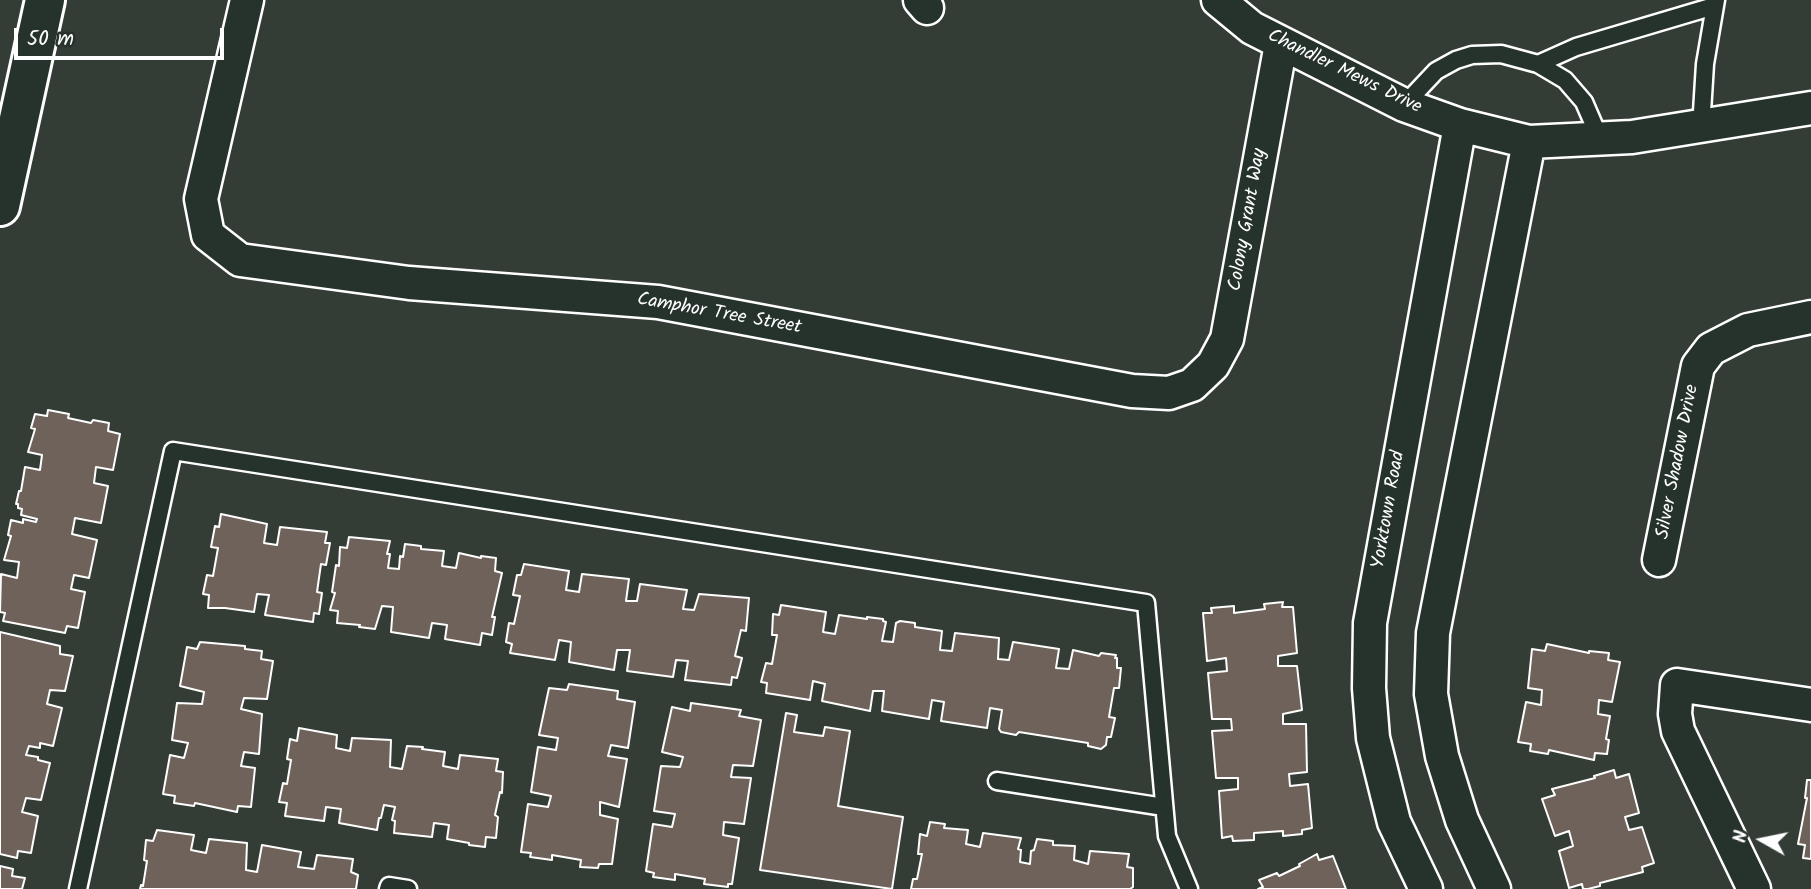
<!DOCTYPE html>
<html>
<head>
<meta charset="utf-8">
<style>
	body { margin:0 }
	#map { position:relative; width:1811px; height:889px; overflow:hidden; background:#343c36; font-family:Kalam,sans-serif }
	canvas { display:block }
	.north { position:absolute; left:1727px; top:805px; width:70px; height:70px; -webkit-text-stroke:5px #26332d; paint-order:stroke; rotate:279deg; font-size:19px; font-weight:700; line-height:28px; text-align:center; color:#fff }
	.north::after { content:''; display:block; margin:auto; width:24px; height:32px; background:#fff; clip-path:polygon(50% 0,100% 100%,50% 72%,0 100%) }
	.scale { position:absolute; left:14px; top:28px; width:210px; height:32px; box-sizing:border-box; border:4px solid #fff; border-top:0; padding-left:9px; font-size:21px; line-height:24px; white-space:nowrap; color:#fff; -webkit-text-stroke:5px #26332d; paint-order:stroke }
</style>
</head>
<body>
<div id="map">
<canvas width="1811" height="889"></canvas>
<div class="north">N</div>
<div class="scale">50 m</div>
</div>
<script>
const c = document.querySelector('canvas').getContext('2d');
c.lineJoin = 'round';
function paint(path, color) {
  c.fillStyle = color;
  c.fill(path, 'evenodd');
}
function poly(rows) {
  const path = new Path2D();
  for (const r of rows) {
    path.moveTo(r[0], r[1]);
    for (let i = 2; i < r.length; i += 2) path.lineTo(r[i], r[i + 1]);
  }
  return path;
}
function stroke(path, color, width, dash) {
  c.strokeStyle = color;
  c.lineWidth = width;
  c.lineCap = dash ? 'butt' : 'round';
  c.setLineDash(dash || []);
  c.stroke(path);
}
function drawText(font, color, halo, rows, align = 'center') {
  c.font = font + ' Kalam,sans-serif';
  c.lineWidth = 5;
  c.setLineDash([]);
  c.textBaseline = 'middle';
  c.strokeStyle = halo;
  c.fillStyle = color;
  for (const [text, x, y, turn = 0] of rows) {
    c.save();
    c.translate(x, y);
    c.rotate((+turn || 0) * Math.PI / 180);
    c.textAlign = isNaN(turn) ? turn : align;
    if (halo) c.strokeText(text, 0, 0);
    c.fillText(text, 0, 0);
    c.restore();
  }
}
const building = poly([
	[48,410,69,414,68,418,91,423,93,420,109,423,108,431,120,434,113,470,96,467,94,483,108,486,101,523,75,518,72,534,97,540,89,578,74,575,71,589,85,592,78,628,67,626,65,633,3,621,5,613,0,612,1,574,17,578,19,562,4,560,11,536,8,535,11,520,23,523,23,519,36,522,37,519,21,515,22,509,18,508,18,504,16,504,19,491,21,491,25,467,40,470,42,455,28,452,35,429,31,428,35,414,47,416,48,410],
	[221,514,267,524,264,543,277,545,280,527,327,532,325,543,330,543,326,565,321,564,317,592,322,593,319,614,314,613,313,622,265,615,269,595,257,594,254,612,225,608,208,608,209,595,203,594,207,575,213,576,218,548,211,547,215,526,219,527,221,514],
	[349,537,390,541,387,554,390,554,388,568,399,569,400,556,403,557,405,544,421,546,421,549,444,551,442,566,456,568,459,553,481,558,481,556,496,558,495,571,502,573,492,617,495,617,492,635,482,633,480,645,445,639,447,625,432,623,429,638,391,632,393,607,382,606,375,629,359,627,360,625,337,623,338,611,330,610,335,593,332,592,336,565,339,566,340,547,347,548,349,537],
	[524,564,569,571,566,590,579,592,582,574,629,579,626,601,637,601,640,584,687,590,683,609,694,610,699,594,749,598,746,631,741,630,735,656,742,658,737,678,732,677,731,685,685,680,688,661,676,660,673,677,627,671,630,650,617,650,614,670,569,662,571,642,559,640,555,660,510,653,512,644,506,642,509,623,514,624,520,596,513,595,517,575,521,575,524,564],
	[1283,602,1282,607,1293,607,1297,653,1278,656,1278,666,1297,666,1302,710,1283,714,1283,724,1306,724,1307,772,1289,774,1290,786,1308,784,1312,828,1302,830,1302,834,1283,836,1283,831,1254,833,1254,840,1233,841,1232,836,1222,838,1219,791,1238,789,1238,778,1216,778,1212,731,1232,730,1231,719,1212,719,1208,673,1227,671,1226,658,1207,661,1203,613,1212,613,1211,608,1234,606,1234,613,1265,609,1264,604,1283,602],
	[781,605,826,612,823,632,835,634,839,615,867,619,867,617,883,619,883,621,886,622,882,641,893,642,896,623,900,621,915,623,915,627,942,631,940,650,952,651,955,633,999,638,998,659,1009,660,1013,642,1059,649,1056,668,1069,669,1073,650,1099,656,1101,653,1116,655,1115,658,1117,658,1117,668,1121,668,1119,688,1114,688,1109,717,1115,718,1111,737,1107,737,1106,745,1101,749,1088,746,1088,743,1019,732,1016,735,1001,732,999,729,1002,710,990,708,987,728,941,721,944,702,932,700,929,719,882,711,884,691,873,691,870,711,822,701,825,684,813,681,810,700,766,693,767,683,761,682,766,663,772,664,777,635,772,635,773,614,779,615,781,605],
	[0,632,60,646,60,654,73,656,65,691,50,690,47,704,62,708,53,746,40,743,40,748,29,746,26,755,38,757,38,760,50,763,41,800,26,798,22,812,38,816,31,853,18,851,17,858,0,854,0,632],
	[200,642,245,646,245,649,262,651,261,659,273,661,267,699,244,698,241,709,262,714,259,754,244,752,241,766,255,768,251,807,238,806,237,812,195,803,194,806,174,803,175,796,163,794,170,755,184,758,188,743,172,740,177,703,202,704,204,692,180,686,187,647,197,649,200,642],
	[1547,644,1589,653,1589,651,1609,653,1608,660,1620,662,1612,702,1599,700,1598,714,1610,716,1606,739,1609,740,1607,754,1595,753,1594,760,1549,750,1548,754,1530,751,1531,744,1518,742,1526,702,1541,705,1542,690,1528,688,1532,649,1545,651,1547,644],
	[569,684,618,691,617,699,635,702,628,748,611,745,608,756,627,759,619,807,600,802,600,815,618,819,612,864,599,864,598,868,580,867,581,860,552,855,552,860,530,857,531,853,521,852,528,804,548,807,551,796,531,792,538,747,556,750,558,738,539,735,549,688,567,690,569,684],
	[691,703,741,710,739,716,761,720,753,766,733,765,731,777,751,778,744,824,724,822,723,835,739,838,732,884,728,884,728,887,704,884,705,879,675,874,675,880,653,877,654,873,646,871,653,824,672,827,675,814,654,811,661,766,680,767,683,757,662,752,672,707,690,711,691,703],
	[786,713,797,715,794,732,823,736,825,727,850,731,838,806,903,817,892,889,760,870,786,713],
	[299,728,337,735,336,748,350,751,352,738,391,740,390,767,402,769,407,746,423,747,422,749,445,752,443,766,458,769,460,755,498,759,496,771,503,772,502,793,500,792,495,815,498,817,496,838,486,837,485,847,469,845,469,843,447,839,449,825,434,823,432,837,394,833,395,821,392,820,395,807,384,805,381,818,379,818,377,830,339,823,341,809,326,807,324,821,285,816,287,803,279,802,283,783,287,784,291,760,287,759,290,739,297,741,299,728],
	[1614,770,1616,778,1629,774,1639,813,1625,817,1629,830,1642,827,1654,863,1642,867,1643,872,1600,883,1600,886,1588,889,1583,889,1582,884,1569,888,1559,851,1573,846,1569,831,1555,836,1542,799,1555,795,1552,789,1595,778,1594,776,1614,770],
	[1807,780,1811,780,1811,859,1803,858,1805,845,1798,844,1807,798,1805,798,1807,780],
	[930,822,945,824,944,828,968,830,966,844,980,847,983,833,1021,838,1018,849,1021,850,1020,862,1030,864,1031,851,1034,850,1037,839,1053,841,1053,845,1075,846,1074,860,1088,864,1090,851,1129,854,1127,867,1133,868,1133,887,1130,889,911,889,913,879,917,879,922,854,918,854,920,834,927,836,930,822],
	[157,830,194,835,191,850,206,853,209,839,247,843,246,870,257,872,262,845,301,852,298,867,314,869,317,855,353,859,351,872,358,875,356,889,140,889,141,885,143,886,147,861,144,860,146,840,153,841,157,830],
	[1317,854,1319,860,1333,856,1346,889,1258,889,1263,887,1259,880,1277,873,1279,876,1300,866,1299,864,1317,854],
	[0,866,13,869,12,876,25,878,22,889,0,889,0,866]
]);
paint(building, '#6e625a');
stroke(building, '#fff', 2);
const lane = poly([
	[1538,64,1576,47,1714,6],
	[1404,105,1436,71,1456,60,1472,55,1501,54,1538,64,1565,80,1584,102,1600,139],
	[1701,128,1705,64,1716,0],
	[997,781,1164,807],
	[78,889,173,451,1146,603,1167,836,1189,889],
	[388,889,389,886,408,889]
]);
const street = poly([
	[247,0,201,199,208,235,240,260,409,283,658,302,1132,391,1169,393,1192,385,1213,365,1227,339,1281,44],
	[920,0,927,8],
	[1218,0,1252,28,1404,105,1460,125,1529,142,1632,137,1811,108],
	[1659,560,1698,366,1711,349,1748,330,1811,317],
	[1426,889,1394,822,1373,738,1369,688,1370,623,1460,125],
	[1494,889,1462,820,1442,756,1431,694,1433,633,1529,142],
	[1754,889,1678,731,1675,714,1677,685,1811,705]
]);
const secondary = poly([
	[0,206,45,0]
]);
stroke(lane, '#fff', 21);
stroke(street, '#fff', 37);
stroke(secondary, '#fff', 44);
stroke(lane, '#26332d', 16);
stroke(street, '#26332d', 32);
stroke(secondary, '#26332d', 38);
drawText('19px', '#fff', '#26332d', [
	["Chandler Mews Drive",1344,73,26],
	["Colony Grant Way",1249,220,-80],
	["Camphor Tree Street",719,315,10],
	["Silver Shadow Drive",1679,462,-79],
	["Yorktown Road",1390,510,-80]
]);
</script>
</body>
</html>
